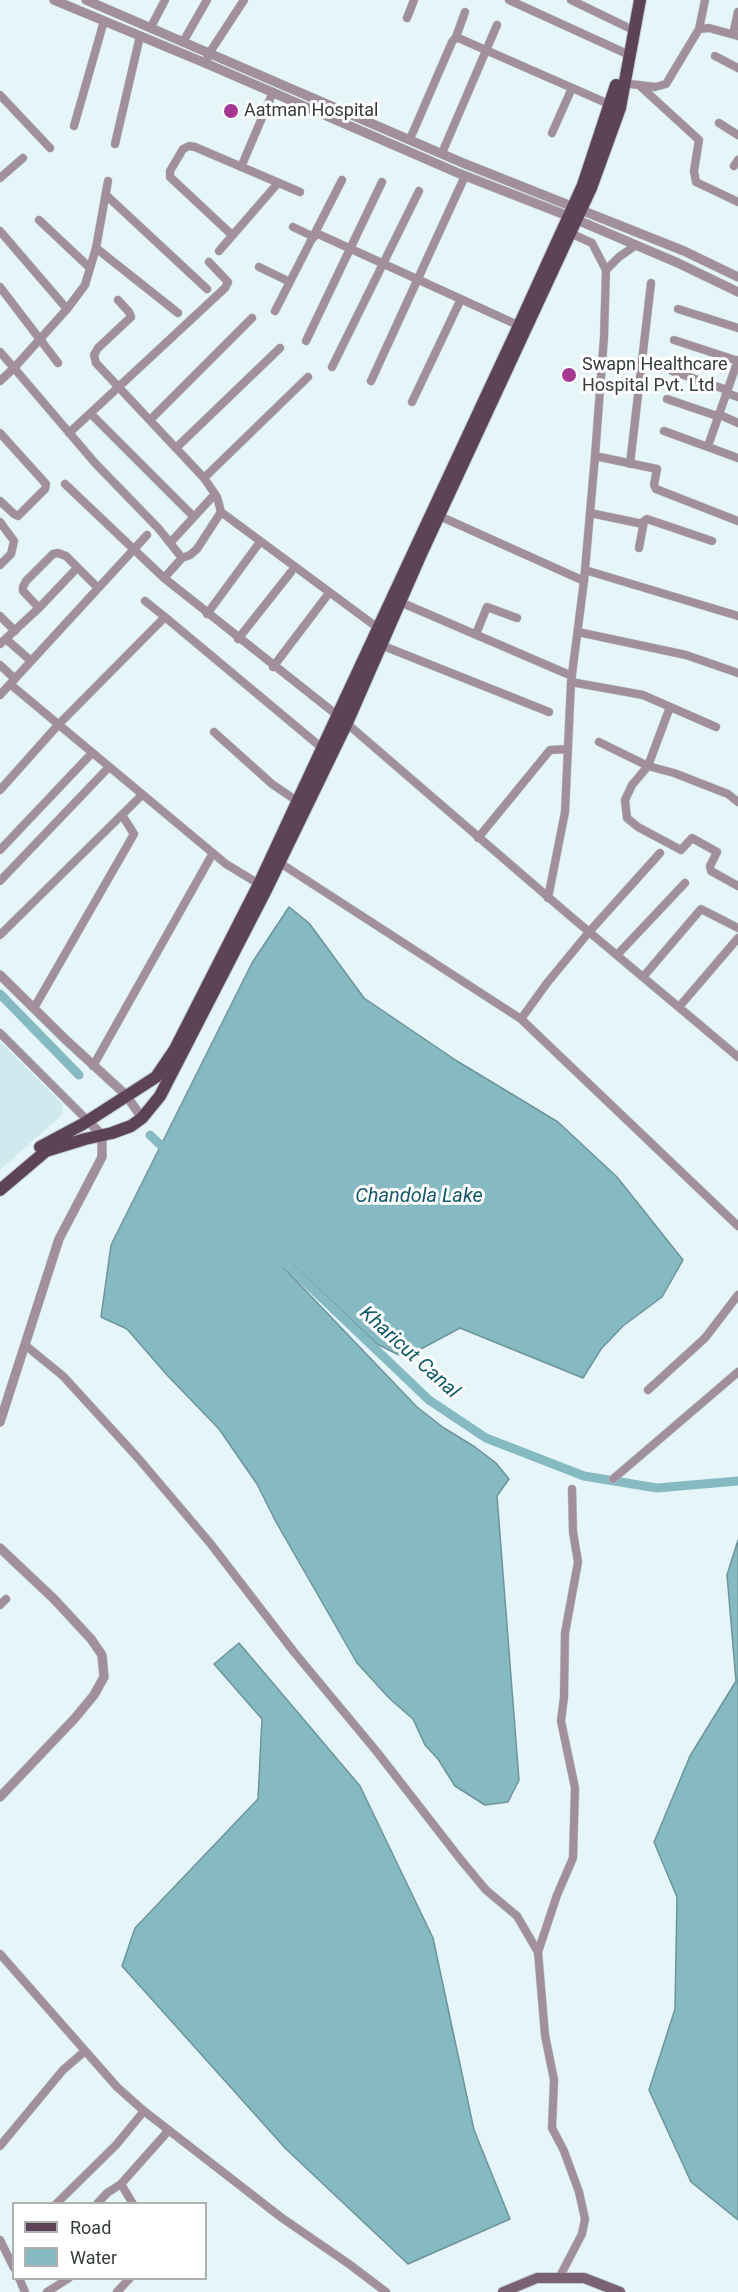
<!DOCTYPE html>
<html>
<head>
<meta charset="utf-8">
<style>
	body { margin:0 }
	#map { position:relative; width:738px; height:2292px; overflow:hidden; background:#e5f5f8; font-family:Roboto,sans-serif }
	canvas { display:block }
	.legend { position:absolute; left:12px; top:2202px; width:195px; height:78px; box-sizing:border-box; background:#fff; border:2px solid #afb1b1; margin:0; padding:8px 10px; list-style:none; font-size:18px; color:#363c3d }
	.legend li { display:flex; align-items:center; gap:12px; height:30px }
	.legend b { width:30px; border:2px solid #afb1b1 }
</style>
</head>
<body>
<div id="map">
<canvas width="738" height="2292"></canvas>
<ul class="legend">
<li><b style="height:8px;background:#5d4357"></b>Road</li>
<li><b style="height:16px;background:#85bac3"></b>Water</li>
</ul>
</div>
<script>
const c = document.querySelector('canvas').getContext('2d');
c.lineJoin = 'round';
function paint(path, color) {
  c.fillStyle = color;
  c.fill(path, 'evenodd');
}
function poly(rows) {
  const path = new Path2D();
  for (const r of rows) {
    path.moveTo(r[0], r[1]);
    for (let i = 2; i < r.length; i += 2) path.lineTo(r[i], r[i + 1]);
  }
  return path;
}
function stroke(path, color, width, dash) {
  c.strokeStyle = color;
  c.lineWidth = width;
  c.lineCap = dash ? 'butt' : 'round';
  c.setLineDash(dash || []);
  c.stroke(path);
}
function drawText(font, color, halo, rows, align = 'center') {
  c.font = font + ' Roboto,sans-serif';
  c.lineWidth = 6;
  c.setLineDash([]);
  c.textBaseline = 'middle';
  c.strokeStyle = halo;
  c.fillStyle = color;
  for (const [text, x, y, turn = 0] of rows) {
    c.save();
    c.translate(x, y);
    c.rotate((+turn || 0) * Math.PI / 180);
    c.textAlign = isNaN(turn) ? turn : align;
    if (halo) c.strokeText(text, 0, 0);
    c.fillText(text, 0, 0);
    c.restore();
  }
}
paint(poly([
	[0,1041,62,1103,63,1114,0,1170]
]), '#d0e9ee');
const water = poly([
	[289,907,309,923,364,998,457,1061,558,1122,617,1177,683,1260,662,1297,623,1326,601,1349,583,1378,460,1328,419,1350,399,1355,377,1344,291,1263,284,1268,417,1407,444,1428,475,1447,496,1463,509,1479,497,1496,519,1780,508,1802,485,1805,455,1786,438,1759,425,1745,413,1719,390,1699,357,1663,276,1522,257,1484,219,1429,167,1375,127,1329,101,1317,111,1245,252,963,289,907],
	[738,1540,738,2220,691,2182,649,2090,675,2009,677,1897,654,1842,690,1756,736,1681,727,1575,738,1540],
	[239,1643,360,1786,433,1938,474,2130,510,2219,408,2264,286,2149,122,1966,135,1928,258,1799,262,1719,214,1664,239,1643]
]);
paint(water, '#85bac3');
stroke(water, '#6d949b', 1.5);
stroke(poly([
	[0,994,79,1075],
	[150,1135,168,1152],
	[280,1258,429,1400,486,1438,584,1476,657,1488,738,1481]
]), '#85bac3', 9);
const minor = poly([
	[509,0,625,53],
	[571,0,631,29],
	[407,18,414,0],
	[151,27,165,0],
	[699,29,705,0],
	[733,34,738,12],
	[456,37,465,12],
	[183,42,207,0],
	[715,56,738,68],
	[205,63,210,52,244,0],
	[622,83,655,87,666,84,699,29,709,28,738,36],
	[639,85,699,140,694,171,696,182,738,202],
	[0,95,50,148],
	[719,123,738,135],
	[74,126,104,21],
	[552,133,572,88],
	[410,139,452,42,456,37,611,105],
	[115,144,140,36],
	[442,153,497,25],
	[734,166,738,160],
	[241,167,273,92],
	[0,178,23,158],
	[106,195,207,289],
	[39,220,90,268],
	[293,227,314,237],
	[0,231,67,309],
	[316,233,522,327],
	[570,233,592,243,606,270],
	[232,235,170,177,170,171,183,149,189,146,195,147,300,192],
	[96,248,178,313],
	[219,251,278,183],
	[259,267,290,282],
	[0,287,58,363],
	[118,300,129,312,131,317,98,348,94,355,96,363,204,478,217,497,221,512,197,549,190,555,182,558],
	[678,309,738,328],
	[275,311,342,180],
	[674,340,738,361],
	[306,341,382,182],
	[0,352,14,368,67,309,85,285,96,248,108,181],
	[332,367,419,191],
	[672,371,727,390],
	[0,381,14,368,95,463,159,529,182,558,164,578,337,715,569,915,738,1057],
	[371,381,465,176],
	[726,393,738,397],
	[667,399,717,416],
	[412,402,461,299],
	[91,414,194,517],
	[718,414,738,423],
	[150,420,252,318],
	[664,431,738,458],
	[0,433,46,484,45,489,18,516,14,514,0,501],
	[69,433,225,288,228,282,209,262],
	[708,446,738,360],
	[176,448,280,348],
	[595,456,657,469,654,485,656,489,738,521],
	[630,464,651,283],
	[204,478,308,377],
	[65,484,164,578],
	[221,512,378,628],
	[590,513,643,524],
	[435,514,584,581],
	[0,522,14,541,11,554,0,565],
	[170,543,215,494],
	[639,548,644,521,647,519,712,541],
	[585,570,738,616],
	[145,601,165,617],
	[400,602,572,676],
	[39,608,77,568],
	[207,614,257,546],
	[0,616,15,631],
	[578,632,686,655,738,673],
	[476,634,487,607,517,618],
	[6,639,31,661],
	[238,639,291,572],
	[0,644,39,608,23,591,23,587,26,581,53,554,58,553,66,556,98,588],
	[381,645,549,712],
	[0,665,15,679],
	[273,667,326,597],
	[571,682,643,695,716,727],
	[10,684,226,864,259,884],
	[0,695,147,535],
	[670,707,648,766,632,785,625,800,627,818,638,827,681,850,692,838,717,852,710,866,711,871,738,886],
	[214,732,272,784,297,801],
	[599,742,648,766,674,773,728,794,738,802],
	[0,790,58,725,165,617,322,748],
	[478,838,550,750,568,749],
	[0,850,92,753],
	[277,861,521,1019,738,1226],
	[0,881,109,767],
	[548,898,565,812,571,682,584,581,595,456,604,337,606,270,619,257,636,245],
	[0,935,142,795],
	[617,955,685,883],
	[643,977,701,909,738,928],
	[679,1007,738,938],
	[34,1008,134,834,122,815],
	[521,1019,547,983,589,932,660,853],
	[0,1033,88,1121],
	[93,1066,213,853],
	[25,1345,63,1376,138,1458,210,1543,294,1652,377,1752,461,1860,486,1890,517,1916,538,1952,557,1895,573,1858,575,1788,561,1721,564,1697,565,1633,578,1562,573,1532,572,1489],
	[648,1390,705,1338,738,1295],
	[613,1479,738,1372],
	[0,1605,6,1599],
	[538,1952,545,2035,554,2080,552,2128,564,2151,579,2192,585,2219,582,2234,559,2278],
	[0,1954,117,2087,144,2111,282,2218,349,2264,386,2292],
	[0,2146,63,2070,85,2051],
	[56,2204,116,2145,144,2111],
	[97,2204,107,2193,121,2184],
	[133,2204,121,2184,169,2130],
	[0,2240,14,2268],
	[19,2278,25,2292],
	[47,2292,69,2278],
	[117,2292,130,2278]
]);
const tertiary = poly([
	[54,0,205,63,458,173,568,216,678,263,738,292],
	[86,0,463,163,684,251,738,277],
	[0,975,66,1040,126,1095,142,1118],
	[0,1422,59,1239,102,1157,102,1135,88,1121],
	[0,1548,54,1599,91,1639,102,1655,104,1677,94,1695,75,1718,0,1797]
]);
const secondary = poly([
	[503,2292,537,2278,584,2278,620,2292]
]);
const primary = poly([
	[40,1147,83,1124,156,1077,175,1049,259,884,517,330,583,185,616,85],
	[0,1190,46,1151,85,1139,112,1133,131,1126,142,1118,160,1096,267,888,346,725,421,554,591,188,620,108,640,0]
]);
stroke(minor, '#c2d0d3', 9);
stroke(tertiary, '#c2d0d3', 10);
stroke(secondary, '#c2d0d3', 12);
stroke(primary, '#c2d0d3', 14);
stroke(minor, '#a1909c', 8);
stroke(tertiary, '#a1909c', 9);
stroke(secondary, '#796373', 10);
stroke(primary, '#5d4357', 12);
for (const [x, y, r, color] of [
	[231,111,8,"#a73693"],
	[569,375,8,"#a73693"]
]) {
  const dot = new Path2D();
  dot.arc(x, y, r, 0, 2 * Math.PI);
  c.fillStyle = color;
  c.fill(dot);
  stroke(dot, '#fff', 2);
}
drawText('18px', '#363c3d', '#fff', [
	["Aatman Hospital",244,111],
	["Swapn Healthcare",582,365],
	["Hospital Pvt. Ltd",582,386]
], 'left');
drawText('italic 20px', '#105a65', '#fff', [
	["Chandola Lake",419,1197],
	["Kharicut Canal",409,1353,42]
]);
</script>
</body>
</html>
